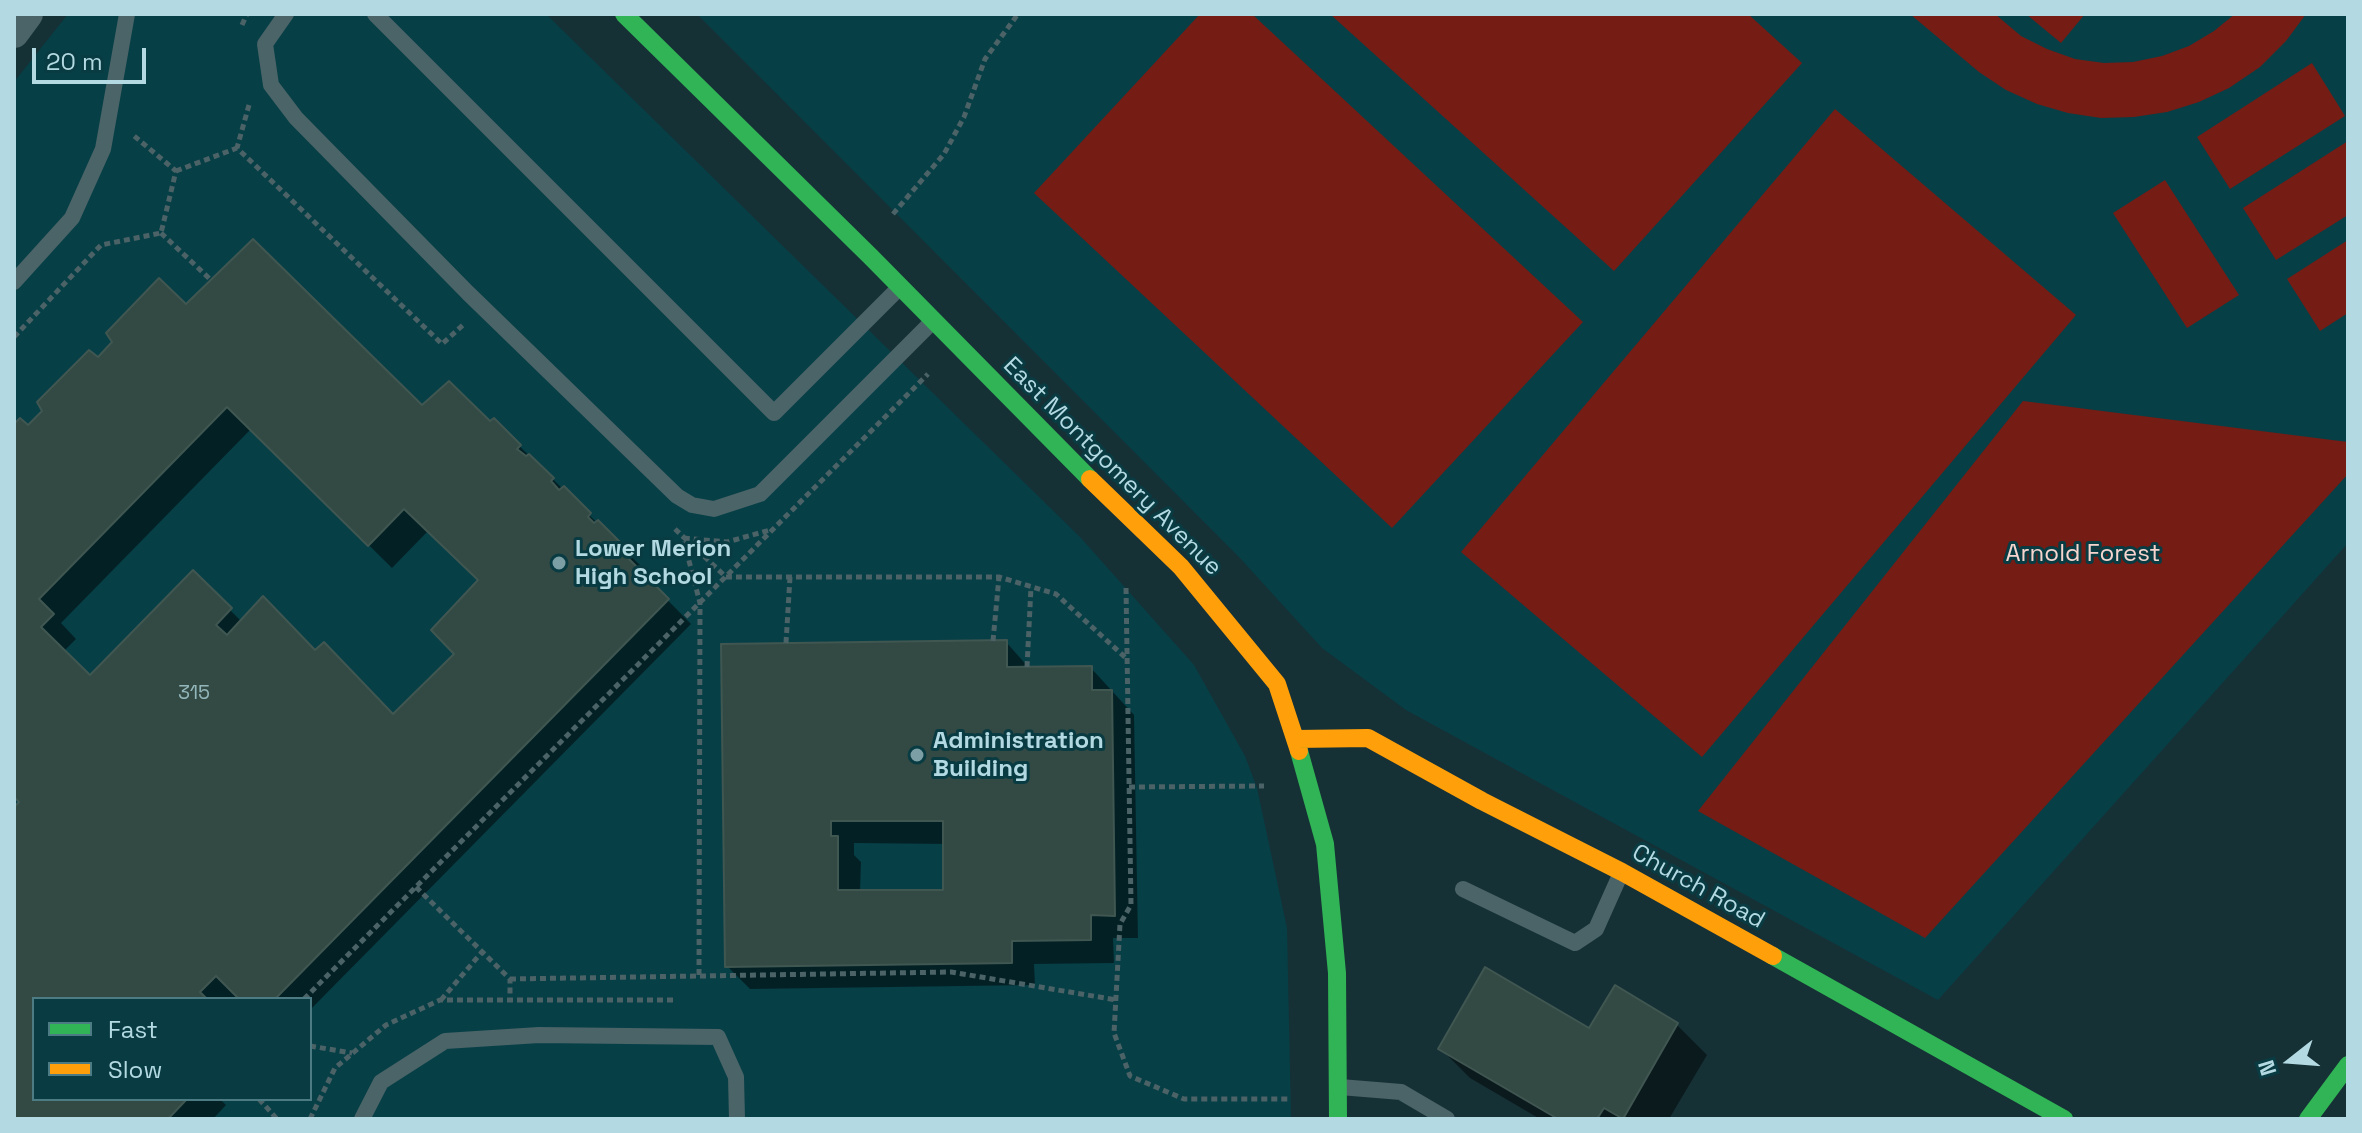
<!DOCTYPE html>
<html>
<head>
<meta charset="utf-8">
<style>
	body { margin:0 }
	#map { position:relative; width:2362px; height:1133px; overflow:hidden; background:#163136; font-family:"Space Grotesk",sans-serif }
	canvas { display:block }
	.frame { position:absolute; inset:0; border:16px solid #b3dae2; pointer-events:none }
	.legend { position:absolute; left:32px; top:997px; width:280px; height:104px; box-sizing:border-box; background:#093b43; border:2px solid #4d7b83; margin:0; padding:10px 14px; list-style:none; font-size:24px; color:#b3dae2 }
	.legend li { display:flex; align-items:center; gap:16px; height:40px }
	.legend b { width:40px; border:2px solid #4d7b83 }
	.north { position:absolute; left:2250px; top:1021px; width:80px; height:80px; -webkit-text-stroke:6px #093b43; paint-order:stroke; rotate:253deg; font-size:22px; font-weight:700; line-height:32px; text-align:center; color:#b3dae2 }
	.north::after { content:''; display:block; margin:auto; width:28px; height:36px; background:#b3dae2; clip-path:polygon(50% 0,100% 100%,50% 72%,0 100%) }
	.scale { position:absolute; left:32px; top:48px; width:114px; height:36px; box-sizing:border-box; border:4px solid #b3dae2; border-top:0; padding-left:10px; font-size:24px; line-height:28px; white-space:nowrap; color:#b3dae2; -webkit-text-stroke:6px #093b43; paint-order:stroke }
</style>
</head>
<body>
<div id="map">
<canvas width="2362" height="1133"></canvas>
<div class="frame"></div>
<ul class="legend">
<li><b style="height:10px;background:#30b455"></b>Fast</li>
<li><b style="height:10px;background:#ff9f0a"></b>Slow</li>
</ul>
<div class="north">N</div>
<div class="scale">20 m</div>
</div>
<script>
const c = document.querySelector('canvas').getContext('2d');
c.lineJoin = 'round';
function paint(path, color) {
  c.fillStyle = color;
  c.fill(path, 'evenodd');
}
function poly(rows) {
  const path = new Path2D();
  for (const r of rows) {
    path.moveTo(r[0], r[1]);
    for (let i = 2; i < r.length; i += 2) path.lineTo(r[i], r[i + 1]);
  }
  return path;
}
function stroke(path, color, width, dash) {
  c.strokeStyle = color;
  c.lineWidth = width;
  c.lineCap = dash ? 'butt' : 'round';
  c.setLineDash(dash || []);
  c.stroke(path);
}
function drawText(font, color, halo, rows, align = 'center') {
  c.font = font + ' "Space Grotesk",sans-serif';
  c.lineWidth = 6;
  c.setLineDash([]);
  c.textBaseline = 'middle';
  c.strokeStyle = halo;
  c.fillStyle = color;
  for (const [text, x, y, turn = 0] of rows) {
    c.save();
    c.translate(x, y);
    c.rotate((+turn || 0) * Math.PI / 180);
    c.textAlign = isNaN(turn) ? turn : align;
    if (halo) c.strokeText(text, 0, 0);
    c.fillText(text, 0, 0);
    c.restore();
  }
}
paint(poly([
	[68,14,546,14,1081,538,1194,665,1245,756,1257,788,1287,928,1291,1119,14,1119,14,82],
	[34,999,310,999,310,1099,34,1099],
	[697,14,2348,14,2348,543,1938,1000,1406,710,1322,648,1239,557]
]), '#073f47');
paint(poly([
	[1200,14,1252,14,1583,322,1392,528,1034,193],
	[1330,14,1748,14,1802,63,1614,271],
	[1910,14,1995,14,2021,36,2047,49,2075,59,2104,63,2133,62,2162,56,2189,46,2214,31,2235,14,2306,14,2286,41,2260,67,2229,88,2199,102,2167,112,2134,117,2101,118,2068,113,2037,104,2006,90,1979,72],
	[2026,14,2085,14,2061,43],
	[2312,63,2345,116,2230,189,2197,137],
	[1835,109,2076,315,1702,757,1461,552],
	[2348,141,2348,215,2276,260,2243,208],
	[2165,180,2239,295,2187,328,2113,213],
	[2348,240,2348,313,2320,331,2287,279],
	[2023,401,2348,442,2348,474,1925,938,1698,811]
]), '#751c14');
paint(poly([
	[186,307,422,407,490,424,494,421,647,572,643,575,691,624,310,1010,310,999,34,999,34,1099,220,1099,226,1105,213,1119,14,1119,14,810,21,802,14,795,14,427,28,428,99,360],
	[251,429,392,568,428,531,480,580,457,654,393,716,316,653,242,622,193,573,90,678,63,652,76,639,61,623],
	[1006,642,1030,669,1091,668,1134,715,1138,938,1113,938,1114,963,1034,964,1035,985,750,989,727,966,723,646],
	[854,843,945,844,945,892,860,892,861,862,854,855],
	[1615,988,1677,1025,1707,1055,1669,1119,1540,1119,1470,1078,1440,1048,1590,1031]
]), '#0007');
const building = poly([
	[253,239,422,405,449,381,490,421,494,418,521,445,517,449,526,456,529,454,554,478,551,481,559,490,564,486,591,513,588,517,594,523,598,520,625,547,621,551,669,599,275,999,239,999,216,976,200,992,207,999,34,999,34,1099,187,1099,168,1119,14,1119,14,807,19,802,14,797,14,424,20,418,28,425,42,411,37,402,89,350,98,357,112,342,106,333,159,278,186,304,253,239],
	[227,407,368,546,404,509,478,580,431,630,454,654,393,714,324,642,315,650,263,596,227,635,216,625,232,608,193,570,90,675,41,627,54,614,39,599,227,407],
	[1007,640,1007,667,1092,666,1092,690,1112,690,1115,916,1091,915,1091,940,1012,941,1012,963,725,967,721,644,1007,640],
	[831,821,943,821,943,890,838,890,838,836,831,836,831,821],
	[1485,967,1589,1028,1615,985,1678,1023,1623,1119,1604,1108,1597,1119,1558,1119,1438,1049,1485,967]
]);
paint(building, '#334a44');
stroke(building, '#405651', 2);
stroke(poly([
	[242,25,247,14],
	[249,105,237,148,442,344,463,325],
	[176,171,237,148],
	[893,214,944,154,964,117,985,59,1018,14],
	[161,233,211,280],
	[14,337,101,245,161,233,176,171,133,135],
	[675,529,726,577,999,577,1056,594,1127,659],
	[1126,588,1131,905,1120,924,1114,1033,1130,1076,1184,1099,1290,1099],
	[993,641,999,577],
	[786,643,790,577],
	[1027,667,1031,587],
	[1129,787,1264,786],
	[416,887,510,979,510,1000],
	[699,975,700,603,683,538,727,542,770,530],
	[510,979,951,972,1117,1000],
	[304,999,928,374],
	[441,1000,482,952],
	[310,1046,352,1053],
	[259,1099,277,1119],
	[310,1119,335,1068,386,1025,440,1000,677,1000]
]), '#4b6266', 5, [6, 4]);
stroke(poly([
	[286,14,265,44,271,85,296,118,468,293,677,496,692,505,714,509,760,494,931,323],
	[375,14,774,413,899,288],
	[14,282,72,218,103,149,127,14],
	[1463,889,1575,943,1596,929,1621,873],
	[1340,1087,1401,1092,1447,1119],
	[362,1119,381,1082,445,1041,539,1035,718,1037,736,1077,737,1119]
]), '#4b6468', 16);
stroke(poly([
	[14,33,28,14]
]), '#4b6468', 30);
stroke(poly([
	[624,14,871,257,1090,479],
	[1299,751,1325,844,1337,973,1338,1119],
	[1773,956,2064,1119],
	[2308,1119,2348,1065]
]), '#30b455', 18);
stroke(poly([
	[1090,479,1181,567,1277,684,1299,751],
	[1296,739,1368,738,1482,801,1622,872,1773,956]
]), '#ff9f0a', 18);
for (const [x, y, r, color] of [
	[559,563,8,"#7c9fa6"],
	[917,755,8,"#7c9fa6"]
]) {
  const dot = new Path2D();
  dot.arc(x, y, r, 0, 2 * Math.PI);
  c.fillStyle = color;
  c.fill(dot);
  stroke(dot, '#093b43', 3);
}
drawText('20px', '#93b6ba', null, [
	["315",194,694]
]);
drawText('24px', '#b3dae2', '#093b43', [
	["East Montgomery Avenue",1112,467,45],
	["Church Road",1698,887,29]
]);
drawText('bold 24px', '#b3dae2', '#093b43', [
	["Lower Merion",575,549],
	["High School",575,577],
	["Administration",933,741],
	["Building",933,769]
], 'left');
drawText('24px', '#f6d5cf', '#093b43', [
	["Arnold Forest",2083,554]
]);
</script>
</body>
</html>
